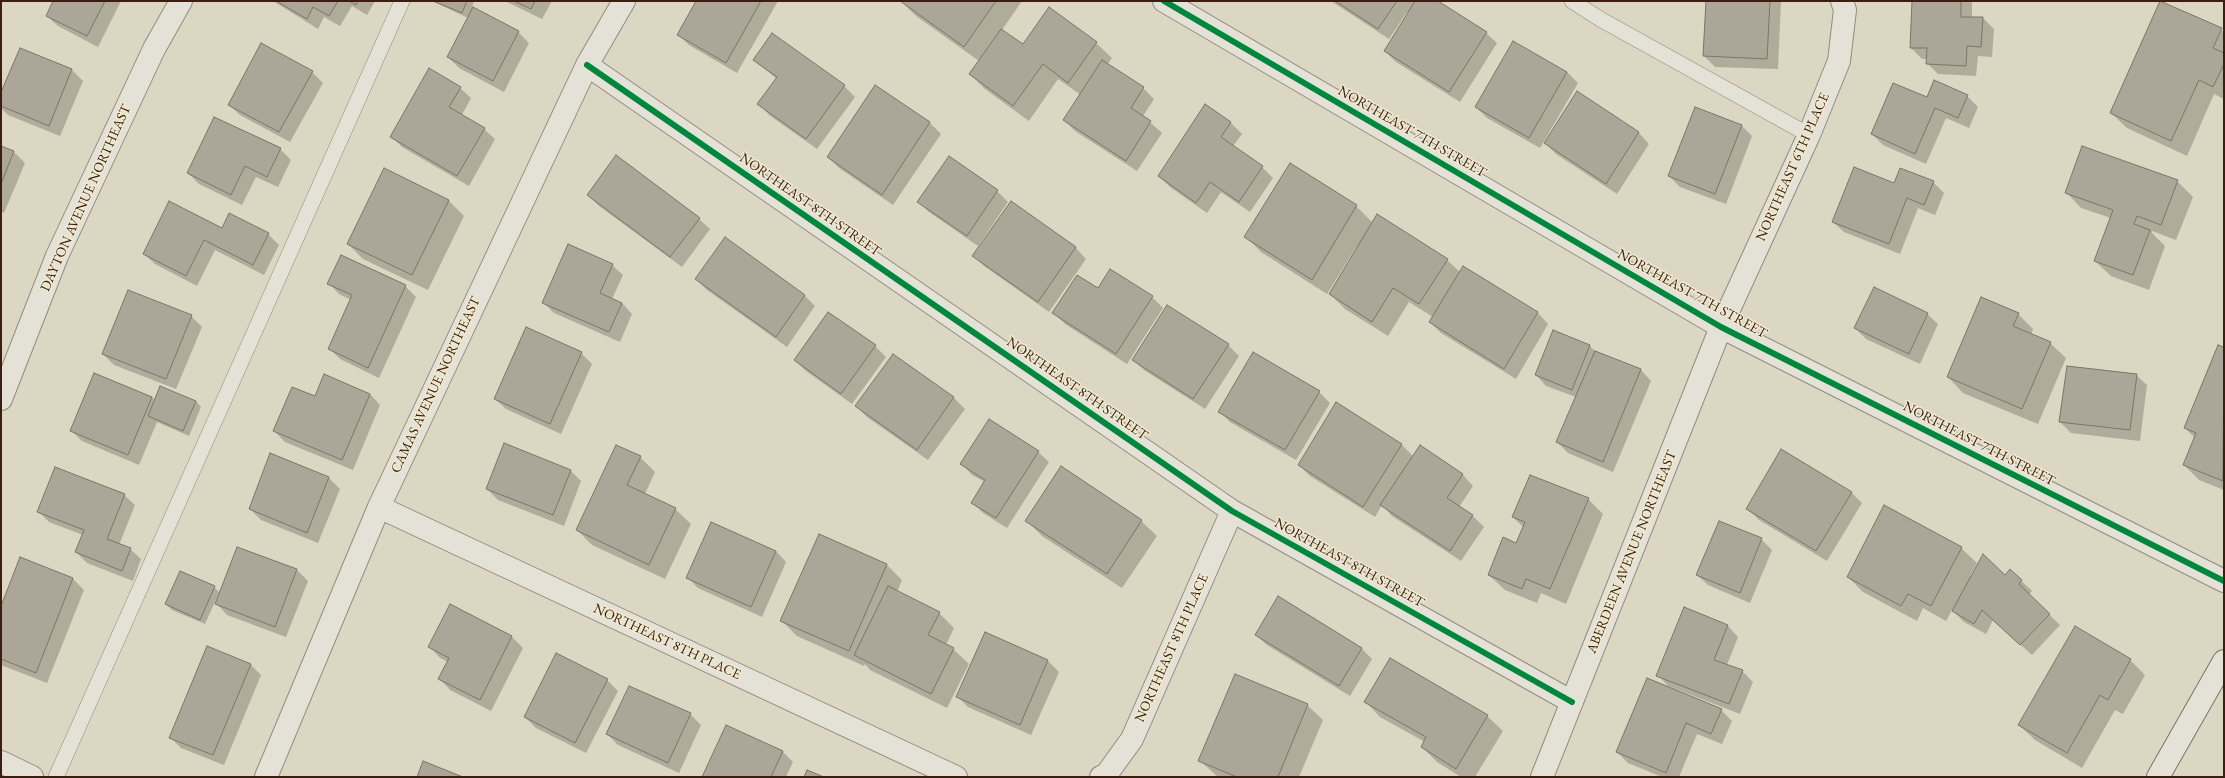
<!DOCTYPE html>
<html>
<head>
<meta charset="utf-8">
<style>
	body { margin:0 }
	#map { position:relative; width:2225px; height:778px; overflow:hidden; background:#dcd7c2; font-family:"EB Garamond",serif }
	canvas { display:block }
	.frame { position:absolute; inset:0; border:2px solid #3b1e0f; pointer-events:none }
</style>
</head>
<body>
<div id="map">
<canvas width="2225" height="778"></canvas>
<div class="frame"></div>
</div>
<script>
const c = document.querySelector('canvas').getContext('2d');
c.lineJoin = 'round';
function paint(path, color) {
  c.fillStyle = color;
  c.fill(path, 'evenodd');
}
function poly(rows) {
  const path = new Path2D();
  for (const r of rows) {
    path.moveTo(r[0], r[1]);
    for (let i = 2; i < r.length; i += 2) path.lineTo(r[i], r[i + 1]);
  }
  return path;
}
function stroke(path, color, width, dash) {
  c.strokeStyle = color;
  c.lineWidth = width;
  c.lineCap = dash ? 'butt' : 'round';
  c.setLineDash(dash || []);
  c.stroke(path);
}
function drawText(font, color, halo, rows, align = 'center') {
  c.font = font + ' "EB Garamond",serif';
  c.lineWidth = 3;
  c.setLineDash([]);
  c.textBaseline = 'middle';
  c.strokeStyle = halo;
  c.fillStyle = color;
  for (const [text, x, y, turn = 0] of rows) {
    c.save();
    c.translate(x, y);
    c.rotate((+turn || 0) * Math.PI / 180);
    c.textAlign = isNaN(turn) ? turn : align;
    if (halo) c.strokeText(text, 0, 0);
    c.fillText(text, 0, 0);
    c.restore();
  }
}
paint(poly([
	[54,1,121,1,98,47,58,26,47,16],
	[273,1,375,1,367,15,352,6,340,26,324,17,318,29],
	[432,1,474,1,472,7,518,32,529,43,504,92,459,68,448,57,468,18],
	[505,1,552,1,542,19],
	[697,1,778,1,737,73,689,45,678,34],
	[901,1,1022,1,1002,30,1023,46,1096,43,1112,58,1107,65,1143,88,1154,99,1143,116,1162,133,1137,171,1075,131,1064,120,1081,95,1058,79,1029,121,985,89,970,74,979,61,916,16],
	[1331,1,1436,1,1486,33,1497,43,1460,102,1396,62,1385,51,1408,13,1407,12,1389,39],
	[1707,1,1781,1,1778,69,1715,67,1704,56],
	[1913,1,1970,1,1972,3,1972,18,1983,18,1994,29,1992,57,1978,56,1976,76,1938,74,1927,63,1927,59,1922,59,1911,48],
	[2161,1,2224,32,2224,99,2214,94,2187,156,2127,128,2111,113],
	[773,34,844,86,855,97,817,149,769,115,759,104,777,79,754,60],
	[20,49,72,70,83,81,60,136,8,115,1,108,1,95],
	[312,72,323,83,290,142,240,115,229,105],
	[1567,72,1578,83,1540,148,1487,118,1476,107],
	[876,87,930,123,941,134,893,205,839,168,828,157],
	[460,88,471,98,462,115,484,129,495,139,469,186,402,147,392,137],
	[1578,93,1639,133,1649,144,1617,194,1556,154,1545,143],
	[1967,96,1978,107,1969,128,1946,118,1926,164,1883,145,1872,134,1927,98],
	[1206,105,1231,123,1242,134,1233,146,1262,167,1273,178,1250,212,1221,192,1207,213,1170,187,1159,176],
	[1742,126,1752,136,1726,204,1680,187,1669,176],
	[1,147,14,152,25,163,4,213,1,211],
	[280,149,291,160,278,187,256,177,242,205,199,184,188,173],
	[949,157,997,191,1008,202,978,246,929,212,919,202],
	[1290,164,1356,206,1373,223,1447,260,1460,272,1463,267,1538,313,1548,324,1516,379,1441,333,1430,322,1433,317,1409,302,1388,336,1345,309,1330,294,1359,247,1357,246,1327,294,1261,252,1246,237],
	[2177,181,2193,197,2176,240,2152,231,2152,233,2165,246,2149,290,2111,276,2095,261,2111,218,2081,208,2066,192],
	[1933,182,1944,193,1935,215,1918,208,1900,254,1844,232,1833,222,1895,184],
	[588,195,699,219,710,229,682,267,599,206],
	[448,200,464,216,428,290,363,259,348,244],
	[1011,202,1076,248,1086,259,1049,312,984,266,974,256],
	[222,229,268,234,279,245,264,275,215,250,197,286,155,264,144,254],
	[612,265,623,275,612,299,622,303,632,314,620,342,554,313,544,303],
	[696,279,805,296,815,306,787,347,707,290],
	[329,283,405,286,416,297,379,378,340,359,329,348,351,300,339,294],
	[1099,290,1152,297,1163,308,1127,364,1065,324,1054,313],
	[1927,314,1938,324,1920,364,1866,339,1855,328],
	[2018,314,2033,329,2031,335,2050,343,2066,358,2038,424,1963,393,1948,377],
	[191,316,202,327,176,389,114,365,103,354],
	[1554,331,1590,346,1596,352,1641,370,1651,381,1613,472,1568,453,1557,442,1576,397,1546,386,1536,375],
	[1228,345,1239,356,1205,409,1144,370,1133,360],
	[875,346,886,357,852,404,806,371,795,360],
	[2219,346,2224,348,2224,490,2199,480,2184,465,2195,438,2185,428],
	[581,353,592,364,561,434,506,409,495,399],
	[893,355,954,398,965,409,928,460,867,417,856,406],
	[94,374,152,397,155,401,196,401,201,407,189,436,157,422,139,465,82,441,71,430],
	[2136,375,2147,385,2140,441,2071,433,2060,422],
	[1319,392,1330,403,1296,460,1230,422,1219,411],
	[370,394,380,405,353,470,285,442,274,431,316,397],
	[1401,444,1413,456,1420,446,1463,475,1473,486,1459,507,1473,516,1484,527,1461,561,1392,516,1382,505,1375,517,1310,476,1299,465],
	[1038,452,1049,462,1007,528,983,513,972,502,985,482,972,475,962,464],
	[271,455,329,478,340,489,318,543,261,520,250,509],
	[640,457,655,472,645,494,675,509,691,524,665,579,592,545,577,530],
	[570,470,581,481,564,526,498,500,487,489],
	[1851,492,1862,503,1827,561,1759,520,1748,509],
	[124,495,135,505,119,545,130,549,141,559,133,581,87,563,76,552,83,535,49,522,38,511],
	[1588,499,1603,514,1566,604,1541,593,1537,603,1505,590,1489,575,1517,544,1524,528,1513,517],
	[1026,520,1141,521,1157,536,1122,588,1042,536],
	[1719,522,1761,539,1772,550,1750,603,1708,585,1697,575],
	[820,535,887,565,902,580,897,592,939,613,954,628,946,645,953,649,969,664,947,708,870,670,865,664,864,666,797,636,782,621],
	[238,548,297,570,308,581,286,637,227,615,217,604,220,594,219,593,205,624,172,610,166,604,214,587,221,594],
	[1961,548,1977,563,1970,576,2005,576,2010,570,2032,591,2029,595,2060,625,2032,655,1993,620,1986,634,1964,622,1952,610,1946,621,1923,608,1917,621,1863,592,1848,577],
	[776,551,786,562,762,617,698,588,688,578],
	[20,559,73,579,84,590,47,683,1,665,1,609],
	[450,606,512,637,523,648,491,711,450,690,440,679,448,662,440,658,430,647],
	[1684,609,1728,626,1738,637,1727,665,1742,671,1753,682,1740,714,1668,686,1658,675],
	[986,633,1048,661,1059,672,1031,735,968,707,957,696],
	[1256,635,1361,648,1372,659,1350,696,1267,645],
	[2130,660,2145,675,2123,714,2115,710,2082,768,2035,740,2019,725],
	[250,664,261,675,224,765,181,748,170,737],
	[607,680,618,691,586,753,536,728,525,717],
	[1648,680,1721,710,1732,721,1722,744,1697,734,1679,777,1662,777,1628,763,1617,752],
	[1365,701,1487,716,1503,731,1475,777,1461,777,1437,762,1422,747,1425,742,1380,717],
	[1307,705,1323,720,1299,777,1218,777,1199,760],
	[690,714,701,725,679,773,618,745,607,734],
	[782,751,793,762,786,777,704,777]
]), '#0003');
const building = poly([
	[53,1,105,1,87,36,46,16,53,1],
	[276,1,338,1,329,16,313,7,307,19,276,1],
	[349,1,358,1,356,5,349,1],
	[433,1,467,1,462,13,433,1],
	[514,1,535,1,531,9,514,1],
	[696,1,761,1,726,63,677,35,696,1],
	[900,1,996,1,964,47,900,1],
	[1335,1,1397,1,1378,29,1335,1],
	[1415,1,1438,1,1487,32,1449,92,1384,51,1415,1],
	[1706,1,1770,1,1767,59,1703,56,1706,1],
	[1912,1,1961,1,1961,17,1983,17,1981,47,1967,46,1966,66,1926,64,1927,48,1910,48,1912,1],
	[2160,1,2222,28,2213,48,2224,53,2224,64,2213,87,2199,80,2171,141,2110,113,2160,1],
	[473,7,519,31,493,81,447,57,473,7],
	[1049,7,1097,42,1068,83,1043,64,1013,106,969,74,1001,29,1023,44,1049,7],
	[772,33,845,85,806,139,757,104,777,77,753,60,772,33],
	[1513,41,1567,72,1529,138,1475,107,1513,41],
	[261,43,313,71,279,132,228,105,261,43],
	[20,48,72,69,49,126,1,106,1,92,20,48],
	[1102,60,1144,87,1131,108,1151,121,1126,161,1063,120,1102,60],
	[429,68,461,87,449,107,485,128,457,176,390,137,429,68],
	[1934,80,1968,95,1958,118,1935,108,1915,154,1871,134,1893,83,1927,97,1934,80],
	[875,85,930,122,882,195,827,157,875,85],
	[1577,91,1639,132,1606,184,1544,143,1577,91],
	[1205,104,1231,122,1221,137,1263,166,1239,202,1210,182,1196,203,1158,176,1205,104],
	[1695,107,1742,125,1715,194,1668,176,1695,107],
	[214,117,281,148,267,177,245,166,231,195,187,173,214,117],
	[1,146,14,151,1,184,1,146],
	[2082,146,2178,180,2161,225,2137,216,2134,224,2150,230,2133,275,2094,261,2113,210,2065,193,2082,146],
	[616,155,700,218,670,257,587,195,616,155],
	[949,156,998,190,967,236,917,202,949,156],
	[1290,163,1357,205,1312,280,1244,237,1290,163],
	[1854,167,1894,183,1900,168,1934,181,1924,205,1907,198,1889,244,1832,222,1854,167],
	[384,168,449,200,412,275,347,244,384,168],
	[169,201,222,228,229,213,269,233,253,265,204,240,186,276,143,254,169,201],
	[1011,201,1076,247,1038,302,972,256,1011,201],
	[1377,214,1448,259,1419,304,1393,288,1372,322,1329,294,1377,214],
	[725,237,805,295,776,337,695,279,725,237],
	[568,244,613,264,600,293,622,303,609,332,542,303,568,244],
	[341,255,406,285,368,368,328,349,352,295,327,284,341,255],
	[1463,266,1538,312,1504,369,1429,322,1463,266],
	[1110,269,1153,296,1116,354,1052,313,1077,275,1098,288,1110,269],
	[1874,287,1928,313,1909,354,1854,328,1874,287],
	[128,290,192,315,166,379,102,354,128,290],
	[1981,297,2019,313,2013,326,2051,342,2022,409,1947,377,1981,297],
	[1167,305,1229,344,1193,399,1132,360,1167,305],
	[828,312,876,345,841,394,794,360,828,312],
	[526,327,582,352,550,424,494,399,526,327],
	[1553,330,1590,345,1572,390,1535,375,1553,330],
	[2218,345,2224,347,2223,481,2183,465,2196,433,2184,428,2218,345],
	[1595,351,1641,369,1603,462,1556,442,1595,351],
	[1253,352,1320,391,1285,450,1218,412,1253,352],
	[893,354,954,397,917,450,855,406,893,354],
	[2067,366,2137,374,2130,430,2059,422,2067,366],
	[94,373,152,397,128,455,70,431,94,373],
	[324,374,370,394,342,460,273,431,292,387,315,396,324,374],
	[160,386,196,401,183,431,148,416,160,386],
	[1336,402,1402,444,1363,507,1298,465,1336,402],
	[989,419,1039,451,996,518,971,503,985,480,960,464,989,419],
	[504,443,571,470,553,515,486,489,504,443],
	[616,445,641,456,627,485,676,508,649,565,576,530,616,445],
	[1420,445,1463,474,1447,498,1473,515,1450,551,1380,505,1420,445],
	[1781,449,1852,492,1816,551,1746,509,1781,449],
	[270,453,329,477,307,533,249,509,270,453],
	[1061,466,1142,520,1107,574,1025,521,1061,466],
	[55,467,125,494,107,539,131,548,122,571,75,552,84,530,37,512,55,467],
	[1530,475,1589,498,1550,589,1526,579,1522,589,1488,575,1503,537,1516,543,1525,522,1512,517,1530,475],
	[1884,505,1962,547,1931,606,1908,594,1901,606,1847,577,1884,505],
	[1719,521,1762,538,1740,593,1696,575,1719,521],
	[711,522,776,551,751,607,686,578,711,522],
	[819,534,887,564,849,651,780,621,819,534],
	[237,547,297,569,275,627,215,604,237,547],
	[1983,554,2005,575,2010,569,2022,580,2019,584,2050,614,2020,645,1982,610,1974,624,1952,611,1983,554],
	[20,557,73,578,36,673,1,659,1,606,20,557],
	[180,571,215,586,200,620,165,604,180,571],
	[888,586,940,612,928,635,954,648,931,694,854,655,888,586],
	[1278,596,1362,648,1339,686,1255,635,1278,596],
	[450,604,512,636,480,700,438,679,449,658,428,647,450,604],
	[1684,607,1728,625,1714,660,1743,670,1729,704,1656,676,1684,607],
	[2075,626,2131,659,2108,700,2100,695,2067,753,2018,725,2075,626],
	[985,632,1048,660,1020,725,956,697,985,632],
	[207,646,251,664,213,755,169,738,207,646],
	[556,653,608,679,575,743,524,717,556,653],
	[1390,658,1488,715,1456,769,1421,747,1426,737,1364,702,1390,658],
	[1235,674,1308,704,1278,777,1237,777,1198,761,1235,674],
	[1647,678,1722,709,1711,734,1686,723,1666,773,1616,752,1647,678],
	[629,686,691,713,668,763,606,734,629,686],
	[726,725,783,751,771,777,702,777,726,725],
	[423,761,463,777,417,777,423,761],
	[807,770,824,777,804,777,807,770]
]);
paint(building, '#aca698');
stroke(building, '#7c7467', 1);
const service = poly([
	[1572,1,1600,19,1809,135],
	[56,777,402,1]
]);
const minor = poly([
	[1164,1,1721,327,2224,581],
	[587,65,1232,511,1572,702],
	[1,399,57,256,154,49,181,1],
	[379,507,956,777],
	[1,762,32,777],
	[266,777,379,507,587,65,624,1],
	[1101,777,1106,775,1132,739,1232,511],
	[1542,777,1721,327,1809,135,1839,61,1845,10,1842,1]
]);
const secondary = poly([
	[2158,777,2224,661]
]);
stroke(service, '#938c7f', 16);
stroke(minor, '#938c7f', 24);
stroke(secondary, '#7c7467', 24);
stroke(service, '#e4e1d6', 15);
stroke(minor, '#e4e1d6', 22);
stroke(secondary, '#e4e1d6', 22);
stroke(poly([
	[1164,1,1721,327,2224,581],
	[587,65,1232,511,1572,702]
]), '#00873e', 6);
drawText('14px', '#3b1e0f', '#efe9d0', [
	["NORTHEAST 7TH STREET",1412,132,30],
	["NORTHEAST 6TH PLACE",1793,167,-66],
	["DAYTON AVENUE NORTHEAST",86,198,-66],
	["NORTHEAST 8TH STREET",810,205,35],
	["NORTHEAST 7TH STREET",1692,294,29],
	["CAMAS AVENUE NORTHEAST",436,385,-65],
	["NORTHEAST 8TH STREET",1077,389,35],
	["NORTHEAST 7TH STREET",1979,444,27],
	["ABERDEEN AVENUE NORTHEAST",1632,552,-68],
	["NORTHEAST 8TH STREET",1349,563,29],
	["NORTHEAST 8TH PLACE",667,642,25],
	["NORTHEAST 8TH PLACE",1172,648,-66]
]);
</script>
</body>
</html>
